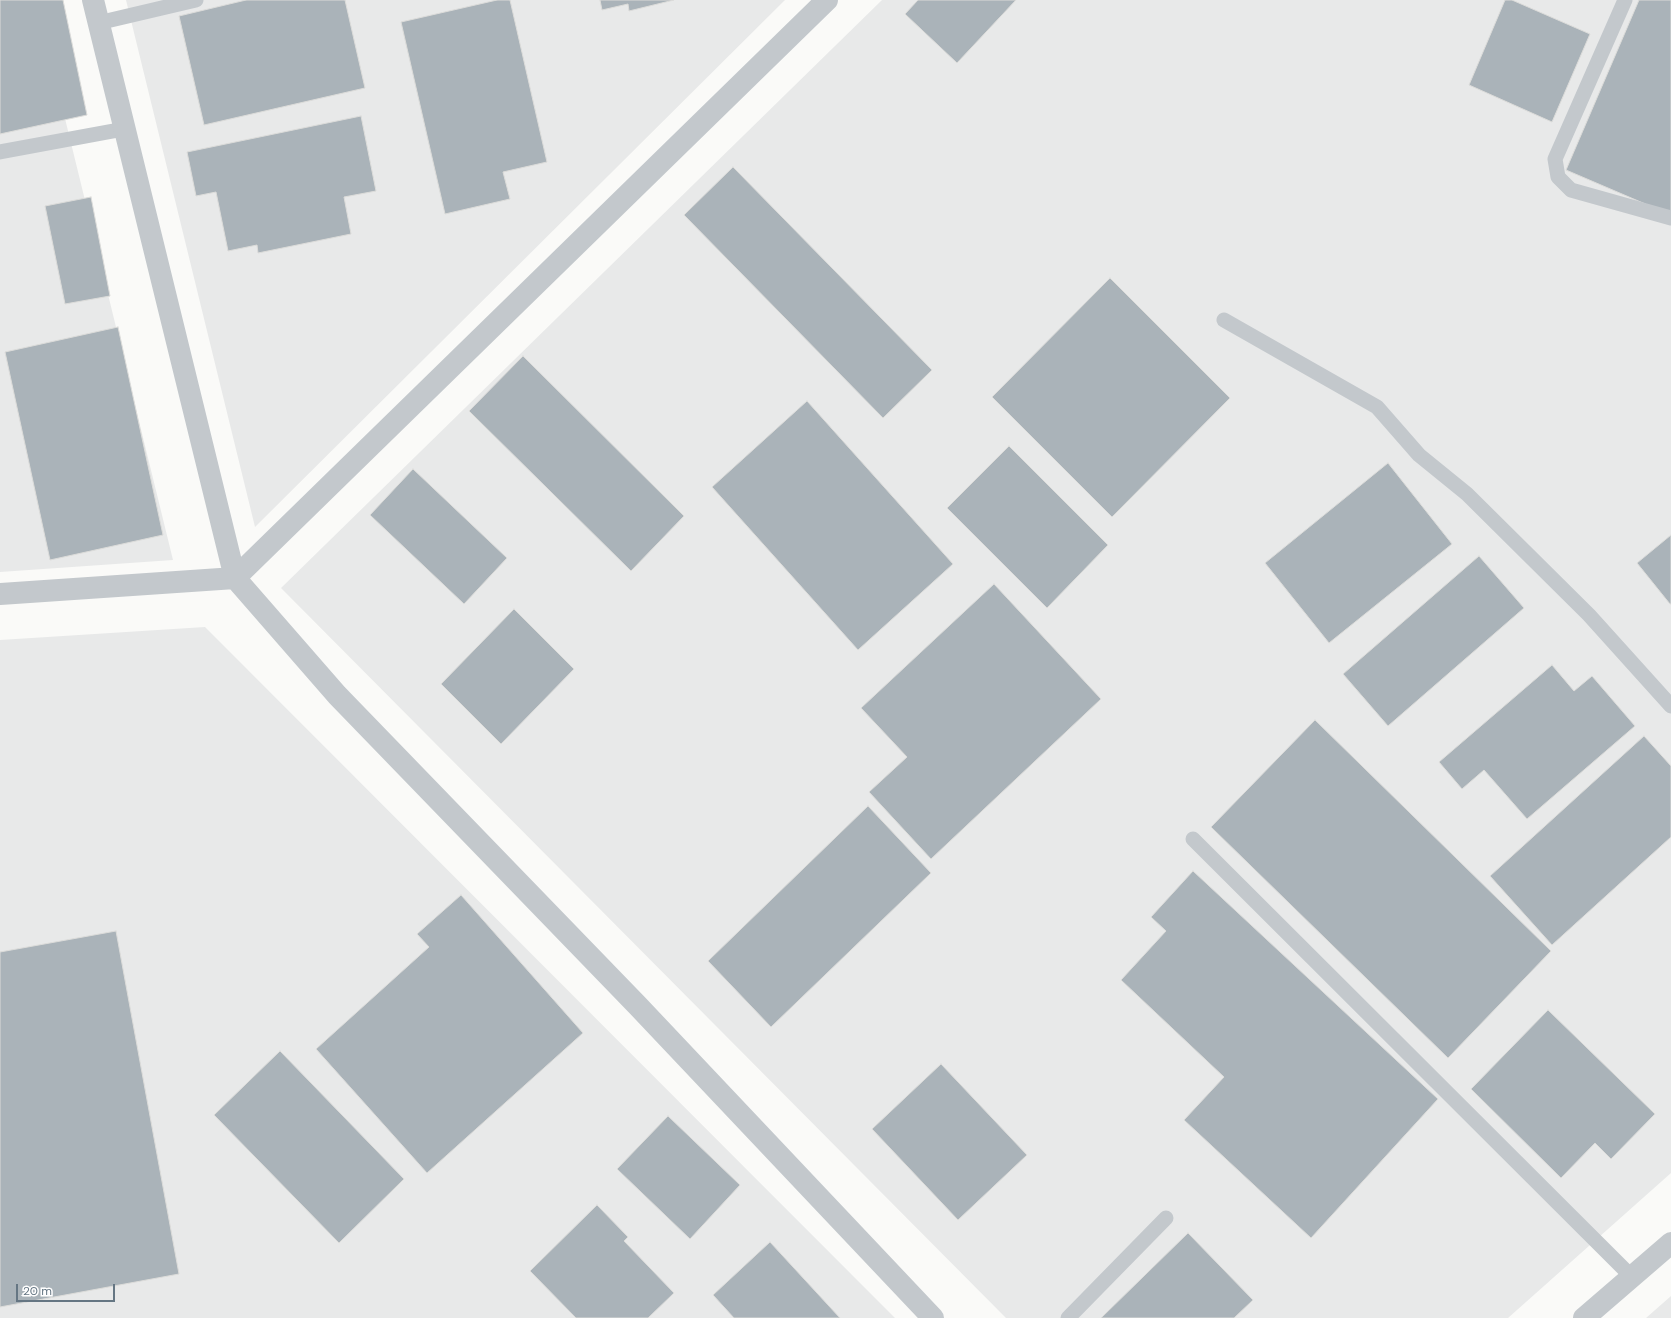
<!DOCTYPE html>
<html>
<head>
<meta charset="utf-8">
<style>
	body { margin:0 }
	#map { position:relative; width:1671px; height:1318px; overflow:hidden; background:#fafaf8; font-family:"DM Sans",sans-serif }
	canvas { display:block }
	.scale { position:absolute; left:16px; top:1284px; width:99px; height:18px; box-sizing:border-box; border:2px solid #657683; border-top:0; padding-left:5px; font-size:12px; line-height:14px; white-space:nowrap; color:#657683; -webkit-text-stroke:3px #fff; paint-order:stroke }
</style>
</head>
<body>
<div id="map">
<canvas width="1671" height="1318"></canvas>
<div class="scale">20 m</div>
</div>
<script>
const c = document.querySelector('canvas').getContext('2d');
c.lineJoin = 'round';
function paint(path, color) {
  c.fillStyle = color;
  c.fill(path, 'evenodd');
}
function poly(rows) {
  const path = new Path2D();
  for (const r of rows) {
    path.moveTo(r[0], r[1]);
    for (let i = 2; i < r.length; i += 2) path.lineTo(r[i], r[i + 1]);
  }
  return path;
}
function stroke(path, color, width, dash) {
  c.strokeStyle = color;
  c.lineWidth = width;
  c.lineCap = dash ? 'butt' : 'round';
  c.setLineDash(dash || []);
  c.stroke(path);
}
paint(poly([
	[0,0,36,0,173,560,0,572],
	[126,0,785,0,255,527],
	[882,0,1671,0,1671,1173,1508,1318,1006,1318,281,588],
	[205,627,895,1318,0,1318,0,640],
	[1671,1296,1671,1318,1646,1318]
]), '#e8e9e9');
const building = poly([
	[0,0,63,0,87,115,0,134,0,0],
	[246,0,345,0,365,88,204,125,179,16,246,0],
	[497,0,510,0,547,162,503,172,510,199,445,214,401,22,497,0],
	[600,0,674,0,629,11,628,4,602,10,600,0],
	[918,0,1016,0,957,63,905,14,918,0],
	[1505,0,1512,0,1590,34,1552,122,1469,85,1505,0],
	[1639,0,1671,0,1671,215,1566,170,1639,0],
	[361,116,376,191,344,197,351,234,258,253,257,245,228,251,216,192,196,196,187,152,361,116],
	[733,167,932,370,883,418,684,215,733,167],
	[91,197,110,296,65,304,45,206,91,197],
	[1110,278,1230,398,1112,517,992,397,1110,278],
	[118,327,163,535,50,560,5,352,118,327],
	[523,356,684,516,631,571,469,411,523,356],
	[807,401,953,564,858,650,712,487,807,401],
	[1009,446,1108,545,1047,608,947,508,1009,446],
	[1388,463,1452,544,1329,643,1265,563,1388,463],
	[413,469,507,558,464,604,370,515,413,469],
	[1671,535,1671,604,1670,604,1637,563,1671,535],
	[1479,556,1524,608,1388,726,1343,674,1479,556],
	[994,584,1101,699,931,859,869,792,907,757,861,708,994,584],
	[514,609,574,669,501,744,441,684,514,609],
	[1552,665,1574,691,1592,676,1635,726,1527,819,1484,770,1462,789,1439,762,1552,665],
	[1315,720,1551,951,1448,1058,1211,827,1315,720],
	[1644,736,1671,766,1671,837,1552,945,1490,876,1644,736],
	[868,806,931,873,771,1027,708,961,868,806],
	[1193,871,1438,1099,1311,1238,1184,1120,1224,1077,1121,980,1166,931,1151,917,1193,871],
	[461,895,583,1033,427,1173,316,1049,429,947,417,934,461,895],
	[116,931,179,1274,0,1307,0,952,116,931],
	[1548,1010,1655,1114,1611,1159,1595,1143,1561,1178,1471,1089,1548,1010],
	[280,1051,404,1179,339,1243,214,1115,280,1051],
	[941,1064,1027,1155,958,1220,872,1129,941,1064],
	[668,1116,740,1185,690,1239,617,1169,668,1116],
	[597,1205,628,1237,624,1241,674,1293,648,1318,576,1318,530,1271,597,1205],
	[1188,1233,1253,1300,1234,1318,1101,1318,1188,1233],
	[770,1242,840,1318,734,1318,713,1295,770,1242]
]);
paint(building, '#aab3b9');
stroke(building, '#dcdcda', 1);
stroke(poly([
	[1625,0,1555,159,1558,177,1571,190,1671,218],
	[98,23,196,0],
	[0,152,124,129],
	[1224,320,1377,407,1419,455,1467,494,1589,615,1671,706],
	[1193,839,1632,1277],
	[1068,1318,1166,1218]
]), '#c3c8cc', 15);
stroke(poly([
	[93,0,235,578,337,695,638,1006,933,1318],
	[0,594,235,578,827,0],
	[1584,1318,1671,1243]
]), '#c3c8cc', 22);
</script>
</body>
</html>
